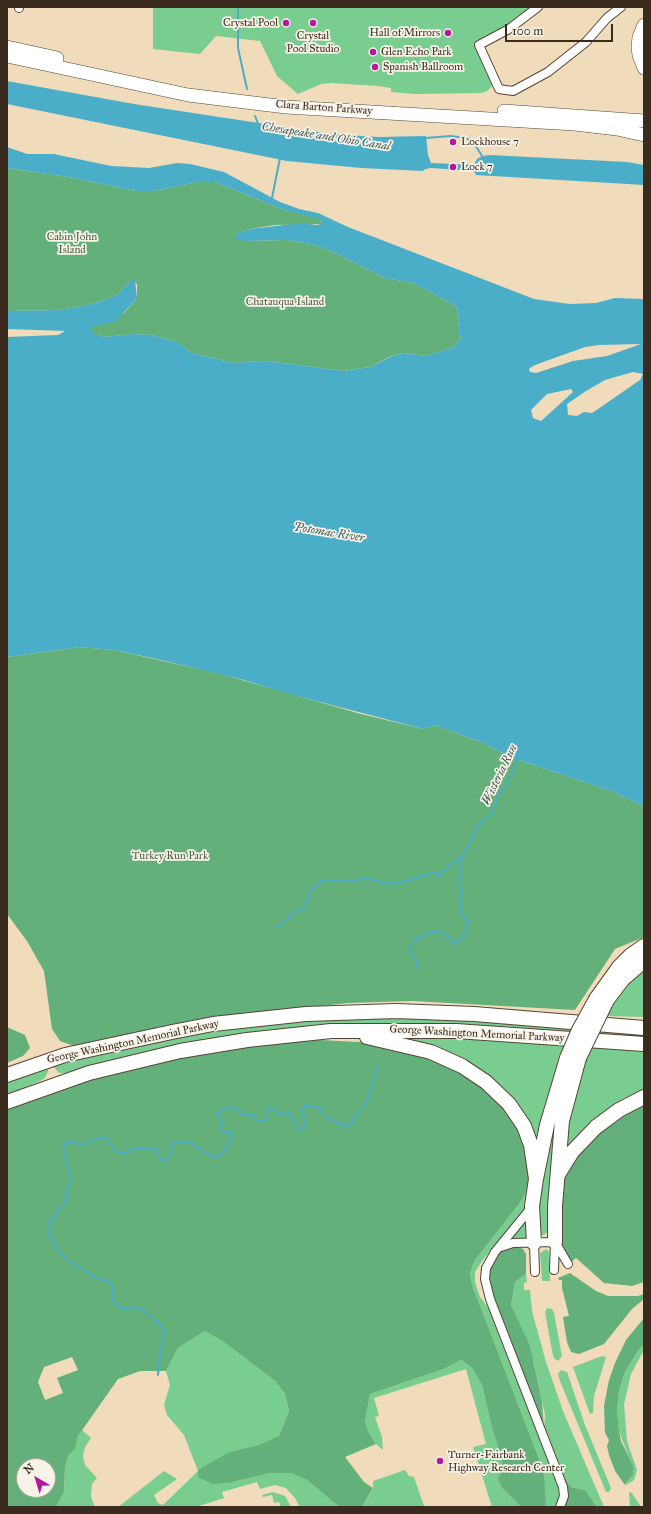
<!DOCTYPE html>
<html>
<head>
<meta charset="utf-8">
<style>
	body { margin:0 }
	#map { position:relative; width:651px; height:1514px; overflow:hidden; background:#f0dbba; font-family:"IM FELL Great Primer",serif }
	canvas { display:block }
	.frame { position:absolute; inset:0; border:8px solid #3b2a1e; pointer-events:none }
	.north { position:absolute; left:16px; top:1458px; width:40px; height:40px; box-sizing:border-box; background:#f7f3e8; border:1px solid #aca397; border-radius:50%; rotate:322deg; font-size:11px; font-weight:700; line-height:16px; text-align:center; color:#3b2a1e }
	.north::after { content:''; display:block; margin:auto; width:14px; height:18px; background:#b5179e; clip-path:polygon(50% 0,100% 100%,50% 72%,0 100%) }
	.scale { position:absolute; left:505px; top:24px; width:108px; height:18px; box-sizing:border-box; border:2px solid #3b2a1e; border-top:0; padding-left:5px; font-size:12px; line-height:14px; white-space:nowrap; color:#3b2a1e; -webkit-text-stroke:3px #f7f3e8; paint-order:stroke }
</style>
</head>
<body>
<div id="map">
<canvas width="651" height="1514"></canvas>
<div class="frame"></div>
<div class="north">N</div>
<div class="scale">100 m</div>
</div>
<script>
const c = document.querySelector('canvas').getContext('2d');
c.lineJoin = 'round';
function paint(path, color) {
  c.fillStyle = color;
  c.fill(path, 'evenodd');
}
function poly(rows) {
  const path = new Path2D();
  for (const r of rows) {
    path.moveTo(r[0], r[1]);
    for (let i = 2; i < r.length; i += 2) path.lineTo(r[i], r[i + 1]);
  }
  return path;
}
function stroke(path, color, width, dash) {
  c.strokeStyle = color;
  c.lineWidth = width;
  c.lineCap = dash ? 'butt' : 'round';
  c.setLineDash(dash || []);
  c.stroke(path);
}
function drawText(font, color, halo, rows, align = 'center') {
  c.font = font + ' "IM FELL Great Primer",serif';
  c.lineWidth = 3.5;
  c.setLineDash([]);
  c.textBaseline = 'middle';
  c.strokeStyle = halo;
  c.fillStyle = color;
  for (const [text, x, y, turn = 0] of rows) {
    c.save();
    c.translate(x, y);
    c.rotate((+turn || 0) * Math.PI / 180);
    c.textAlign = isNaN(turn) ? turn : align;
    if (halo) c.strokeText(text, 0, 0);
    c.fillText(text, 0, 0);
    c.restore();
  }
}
paint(poly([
	[153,7,533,7,506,26,475,42,492,86,487,91,482,93,415,94,391,92,391,88,378,86,330,83,321,84,298,94,277,76,260,41,216,36,200,54,153,49],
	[644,967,644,1017,604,1016,615,997],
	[334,1016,417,1017,644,1032,644,1040,383,1026,68,1073,59,1073,54,1067,55,1063,179,1033],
	[394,1036,569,1041,536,1155],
	[591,1043,644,1048,644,1091,564,1155,565,1126],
	[48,1068,48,1072,44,1079,7,1096,7,1080],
	[561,1085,549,1230,544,1235,541,1235,538,1233,537,1228,541,1170],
	[528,1184,531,1184,529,1201,524,1211,484,1258,475,1272,475,1282,480,1297,491,1311,553,1469,560,1492,557,1507,546,1507,539,1459,472,1285,470,1273,475,1260,519,1204,525,1194],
	[523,1222,526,1224,526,1238,510,1238],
	[546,1249,549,1252,550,1281,542,1281,540,1253],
	[526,1274,527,1282,524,1283,524,1290,530,1290,532,1311,546,1362,563,1411,604,1507,597,1507,585,1490,571,1487,563,1475,544,1429,545,1415,534,1363,511,1305,515,1282],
	[547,1308,552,1309,554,1313,562,1356,558,1361,554,1358,552,1351,545,1312],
	[205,1331,224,1342,275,1381,285,1394,289,1411,279,1436,258,1445,230,1452,233,1482,270,1473,291,1473,307,1480,338,1506,347,1507,299,1506,295,1498,286,1488,275,1485,260,1489,257,1482,222,1492,224,1498,196,1507,118,1507,164,1471,177,1479,154,1495,158,1503,163,1505,198,1471,184,1435,167,1415,164,1405,170,1385,166,1371,178,1348],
	[644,1345,644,1350,631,1374,624,1404,627,1441,637,1470,634,1480,626,1485,634,1471,619,1431,617,1411,619,1391,625,1372,639,1349],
	[602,1356,606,1357,594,1396,593,1413,590,1414,573,1367],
	[461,1360,472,1368,482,1385,492,1428,502,1459,503,1489,521,1507,492,1507,473,1447,486,1444,466,1369,374,1398,379,1416,375,1417,382,1437,383,1450,376,1444,369,1433,365,1422,370,1394,444,1369],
	[561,1370,567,1372,585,1425,611,1488,609,1492,606,1492,560,1381,558,1374],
	[82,1430,91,1438,85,1447,83,1456,85,1465,97,1478,92,1484,91,1497,95,1507,56,1507,64,1492,65,1468,68,1456,75,1449,78,1436],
	[405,1470,409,1476,414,1477,424,1506,362,1507,373,1489,373,1481],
	[273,1492,285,1496,291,1507,281,1507,279,1502,274,1503,272,1495,263,1497,262,1495],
	[629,1492,632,1493,641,1507,630,1507]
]), '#7acd90');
paint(poly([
	[7,168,68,177,136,191,154,191,197,182,215,182,284,210,314,216,321,219,322,224,275,225,250,229,236,234,245,241,287,240,311,244,331,251,385,278,413,283,456,306,459,320,458,328,461,338,454,347,426,356,404,353,389,357,370,367,343,371,283,363,259,361,233,363,191,353,177,342,152,335,134,334,104,337,94,334,91,330,91,327,124,313,137,298,137,284,131,280,119,294,105,300,83,306,59,310,7,311],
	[80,647,114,650,221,674,361,714,423,729,435,725,483,743,513,758,611,791,644,806,644,937,615,949,575,1010,413,1001,348,1003,193,1020,74,1046,60,1041,52,1029,44,971,27,941,7,914,7,657],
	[7,1027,25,1035,30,1048,23,1056,7,1063],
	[321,1040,377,1043,443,1059,497,1096,527,1140,531,1184,528,1184,525,1194,519,1204,475,1260,470,1273,472,1285,539,1459,544,1476,546,1507,521,1507,503,1489,498,1479,502,1470,502,1459,492,1428,482,1385,472,1368,461,1360,444,1369,370,1394,365,1422,369,1433,376,1444,345,1457,364,1482,373,1488,362,1507,338,1506,307,1480,291,1473,270,1473,233,1482,213,1484,198,1477,198,1471,203,1467,230,1452,258,1445,279,1436,289,1411,285,1394,275,1381,224,1342,205,1331,178,1348,166,1371,140,1371,118,1379,78,1436,75,1449,68,1456,65,1468,64,1492,56,1507,7,1507,7,1109,121,1069,176,1056,283,1041],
	[72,1357,78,1370,57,1378,63,1393,45,1400,38,1382,44,1367],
	[24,1466,48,1466,48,1490,24,1490],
	[644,1101,644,1282,632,1286,604,1283,576,1258,571,1262,563,1247,559,1233,562,1176,588,1139],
	[517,1246,523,1249,526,1254,526,1274,515,1282,511,1305,530,1346,542,1401,544,1429,499,1312,488,1280,490,1265,495,1256,504,1248],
	[570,1273,596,1291,608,1296,638,1296,644,1294,644,1299,632,1309,604,1344,579,1354,571,1352,567,1342,563,1317,569,1316,562,1288,562,1280,559,1280,558,1278],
	[644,1318,644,1345,639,1349,625,1372,619,1391,617,1411,619,1431,621,1441,634,1468,633,1474,625,1485,615,1471,609,1455,607,1446,609,1440,605,1433,604,1406,609,1380,615,1363,626,1340],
	[563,1475,571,1487,585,1490,597,1507,565,1507,567,1497]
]), '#63b07a');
paint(poly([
	[7,81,134,104,331,134,378,137,426,136,428,155,431,163,474,165,477,159,482,156,490,155,627,162,644,165,644,185,476,175,474,171,431,168,425,169,423,171,361,168,287,161,7,104],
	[7,147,27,154,54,154,111,166,149,168,177,163,190,164,224,172,280,202,299,209,318,213,348,227,534,299,570,304,596,303,615,298,644,299,644,806,611,791,513,758,483,743,435,725,423,729,286,693,244,680,161,660,114,650,80,647,7,657,7,337,58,335,65,331,7,329,7,311,59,310,83,306,105,300,119,294,131,280,135,280,137,298,116,321,91,327,91,330,94,334,104,337,134,334,152,335,177,342,191,353,233,363,259,361,283,363,343,371,370,367,390,357,404,353,426,356,454,347,461,338,458,328,459,320,456,306,413,283,385,278,331,251,311,244,287,240,245,241,235,238,236,234,250,229,302,223,316,225,322,224,321,219,284,210,215,182,197,182,154,191,136,191,68,177,7,168],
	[641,344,607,356,573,361,536,373,530,372,529,369,533,366,546,361,585,347,599,345],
	[633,372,643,374,640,380,601,407,592,413,584,412,577,416,568,415,567,404,586,391,605,380],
	[571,389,573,392,541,421,533,418,531,410,547,394]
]), '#4aaec9');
stroke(poly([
	[238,7,238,48,247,89],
	[255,116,259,126],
	[426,138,450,136,466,138,474,143,482,156],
	[272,198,280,158,278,156],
	[277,927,295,912,304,908,310,893,321,881,354,881,365,878,388,884,407,881,435,872,440,877,444,870,462,857],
	[415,968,418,962,408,949,420,936,438,931,444,934,456,944,466,933,468,921,460,912,460,902,462,894,459,885,462,857,477,827,491,814,500,792,506,787,518,757],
	[158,1375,159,1361,165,1330,144,1310,132,1307,122,1309,113,1301,113,1287,107,1280,94,1279,92,1275,66,1259,57,1249,49,1233,51,1219,57,1217,56,1211,61,1208,67,1199,66,1192,71,1181,63,1147,69,1141,83,1145,99,1138,105,1137,117,1153,127,1153,133,1148,156,1149,158,1156,163,1161,169,1158,173,1143,191,1143,214,1158,223,1153,233,1136,230,1131,226,1133,221,1130,222,1121,218,1114,223,1108,235,1107,242,1115,251,1114,256,1120,267,1120,268,1107,281,1115,288,1112,299,1130,305,1126,302,1111,305,1105,320,1109,327,1118,348,1127,366,1103,378,1067]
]), '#4aaec9', 2);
const minor = poly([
	[19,7,19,8],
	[538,7,509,29,479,45,499,89,513,91,548,72,586,42,607,18,621,7],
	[531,1208,495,1252,486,1268,485,1279,490,1299,563,1487,564,1496,560,1507],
	[555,1242,568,1264],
	[534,1243,535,1272],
	[501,1247,513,1243,555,1242],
	[554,1270,555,1242]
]);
const trunk = poly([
	[644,25,639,37,638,47,639,55,644,68],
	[7,47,57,58],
	[7,56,188,95,286,107,575,124,617,129,644,135],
	[504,111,644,121]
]);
const motorway = poly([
	[596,999,619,967,631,955,644,946],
	[607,1000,623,979,644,961],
	[367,1037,431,1052,462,1066,486,1082,509,1104,524,1126,531,1145,536,1179],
	[7,1075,65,1055,172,1032,213,1024,306,1014,396,1011,474,1014,644,1028],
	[7,1102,89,1073,180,1051,247,1040,331,1031,456,1031,644,1044],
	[559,1173,572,1152,596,1127,619,1110,644,1097],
	[555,1242,555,1206,562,1121,579,1058],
	[534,1243,532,1206,536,1179,547,1125,567,1058]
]);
stroke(minor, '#564535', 10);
stroke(trunk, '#564535', 14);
stroke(motorway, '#564535', 16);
stroke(minor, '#fff', 8);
stroke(trunk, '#fff', 13);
stroke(motorway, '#fff', 14);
const motorwayBridge = poly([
	[567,1058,579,1030,596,999],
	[579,1058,607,1000]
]);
stroke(motorwayBridge, '#564535', 16, []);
stroke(motorwayBridge, '#fff', 14);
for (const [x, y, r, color] of [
	[286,23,4,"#b5179e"],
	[313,23,4,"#b5179e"],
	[448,33,4,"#b5179e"],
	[373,52,4,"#b5179e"],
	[375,67,4,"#b5179e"],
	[453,142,4,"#b5179e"],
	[453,167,4,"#b5179e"],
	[440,1461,4,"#b5179e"]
]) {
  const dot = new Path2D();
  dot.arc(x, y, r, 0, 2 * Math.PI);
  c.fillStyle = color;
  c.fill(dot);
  stroke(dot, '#f7f3e8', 1.5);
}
drawText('11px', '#3b2a1e', '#f7f3e8', [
	["Crystal Pool",278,23,"right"],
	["Hall of Mirrors",440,33,"right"],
	["Crystal",313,36,"center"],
	["Pool Studio",313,49,"center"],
	["Glen Echo Park",381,52],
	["Spanish Ballroom",383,67],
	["Lockhouse 7",461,142],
	["Lock 7",461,167],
	["Turner-Fairbank",448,1455],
	["Highway Research Center",448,1468]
], 'left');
drawText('11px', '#3b2a1e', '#f7f3e8', [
	["Clara Barton Parkway",324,108,4],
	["George Washington Memorial Parkway",477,1034,3],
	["George Washington Memorial Parkway",133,1042,-12]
]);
drawText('11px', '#4e5b40', '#f7f3e8', [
	["Cabin John",72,237],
	["Island",72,250],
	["Chatauqua Island",285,302],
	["Turkey Run Park",170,856]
]);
drawText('italic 12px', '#40585a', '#f7f3e8', [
	["Chesapeake and Ohio Canal",326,137,9],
	["Potomac River",329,533,9],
	["Wisteria Run",500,775,-64]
]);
</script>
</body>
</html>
